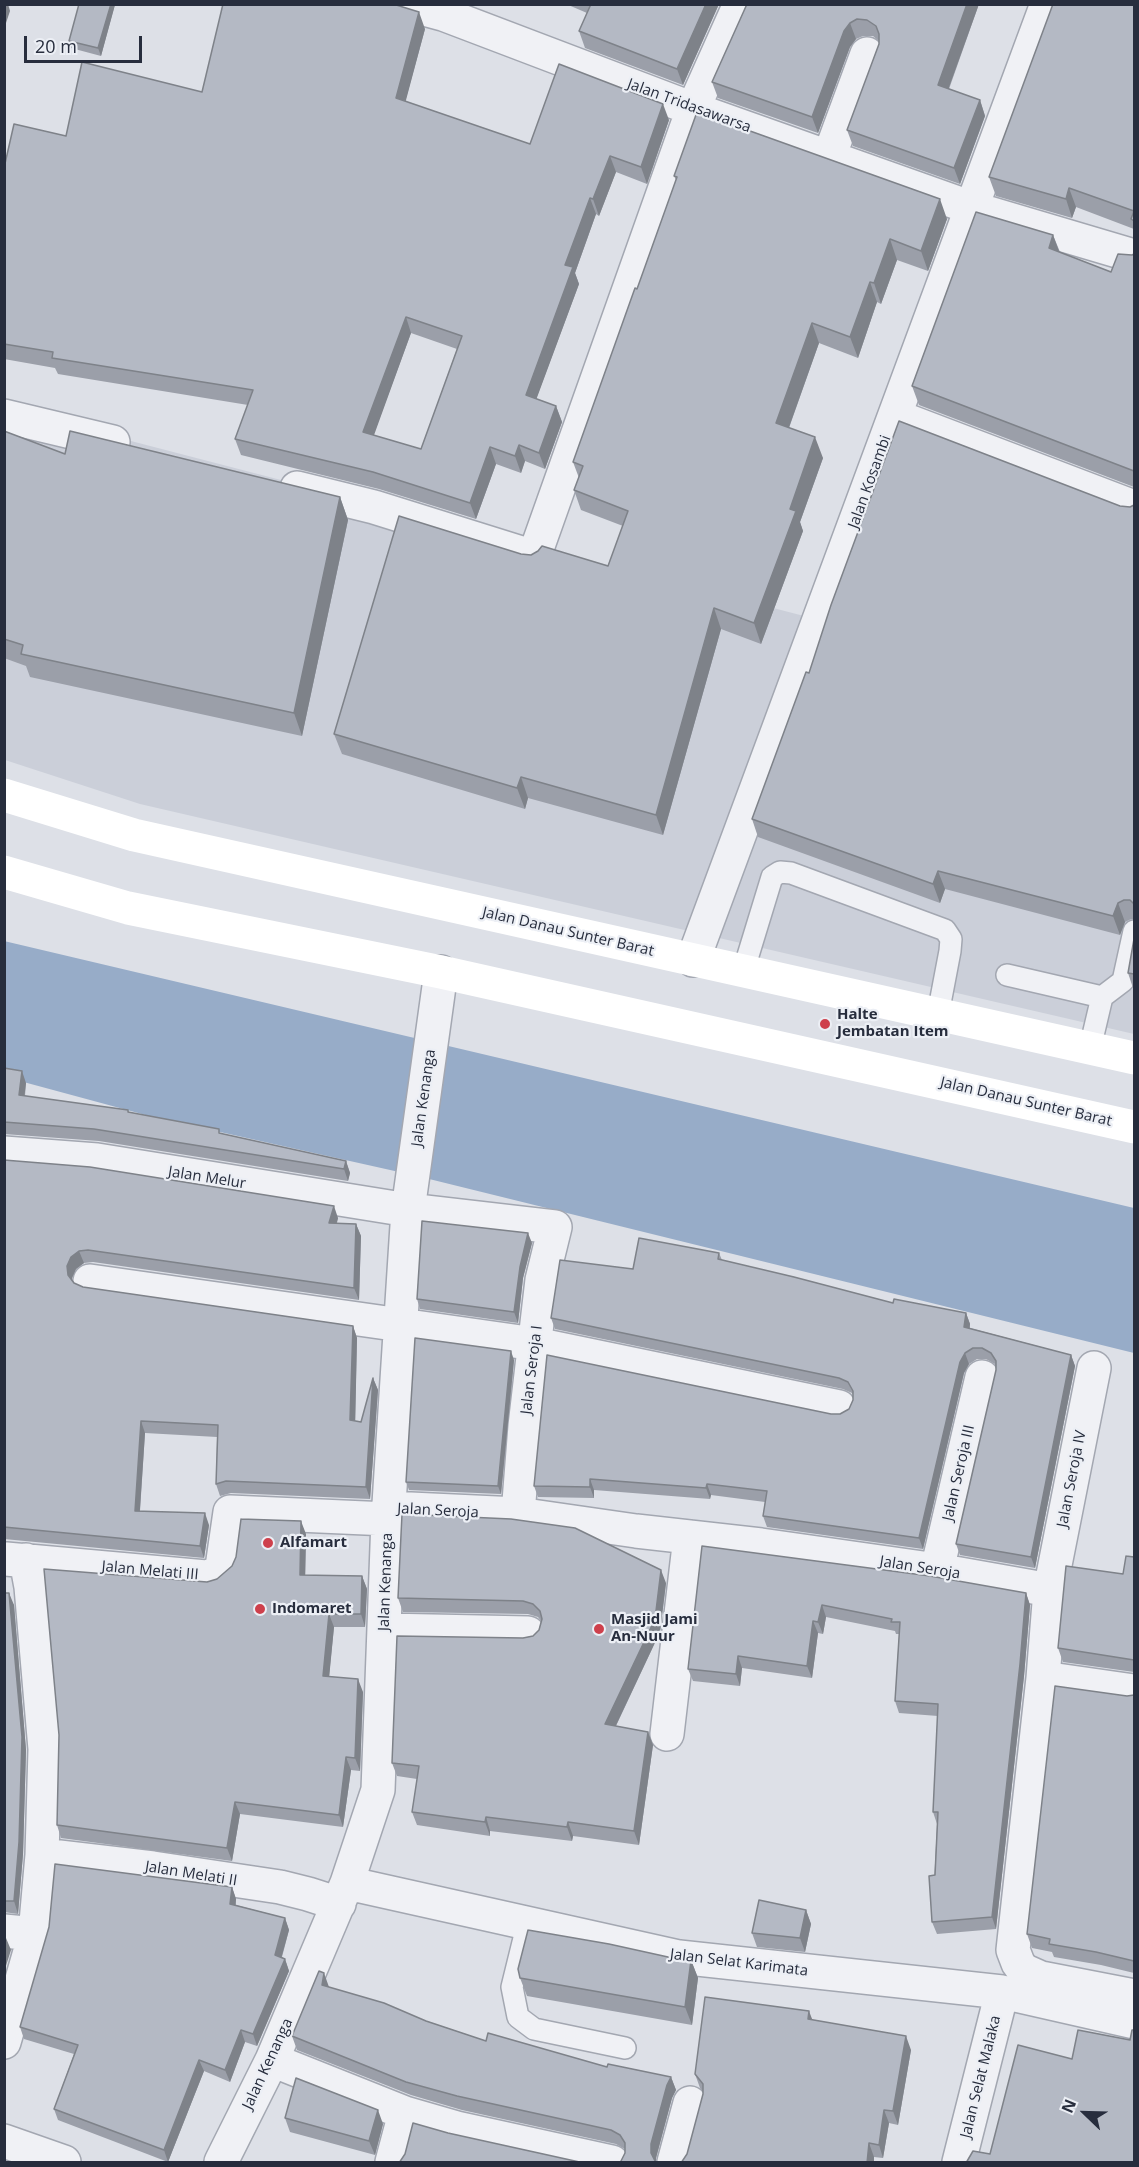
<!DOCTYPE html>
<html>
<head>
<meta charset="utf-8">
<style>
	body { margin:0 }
	#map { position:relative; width:1139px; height:2167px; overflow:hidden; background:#dde0e7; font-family:"Open Sans",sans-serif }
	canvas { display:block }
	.frame { position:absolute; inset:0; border:6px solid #272d3d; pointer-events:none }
	.north { position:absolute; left:1055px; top:2083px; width:60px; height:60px; -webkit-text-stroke:4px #eceff5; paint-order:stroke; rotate:293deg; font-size:16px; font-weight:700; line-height:24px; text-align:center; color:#272d3d }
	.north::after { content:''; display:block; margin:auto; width:21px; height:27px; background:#272d3d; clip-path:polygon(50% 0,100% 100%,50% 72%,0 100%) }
	.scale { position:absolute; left:24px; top:36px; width:118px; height:27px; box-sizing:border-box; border:3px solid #272d3d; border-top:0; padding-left:8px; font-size:18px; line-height:21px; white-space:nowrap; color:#272d3d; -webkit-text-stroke:4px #eceff5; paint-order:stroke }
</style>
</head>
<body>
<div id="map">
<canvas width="1139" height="2167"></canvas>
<div class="frame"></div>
<div class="north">N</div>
<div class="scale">20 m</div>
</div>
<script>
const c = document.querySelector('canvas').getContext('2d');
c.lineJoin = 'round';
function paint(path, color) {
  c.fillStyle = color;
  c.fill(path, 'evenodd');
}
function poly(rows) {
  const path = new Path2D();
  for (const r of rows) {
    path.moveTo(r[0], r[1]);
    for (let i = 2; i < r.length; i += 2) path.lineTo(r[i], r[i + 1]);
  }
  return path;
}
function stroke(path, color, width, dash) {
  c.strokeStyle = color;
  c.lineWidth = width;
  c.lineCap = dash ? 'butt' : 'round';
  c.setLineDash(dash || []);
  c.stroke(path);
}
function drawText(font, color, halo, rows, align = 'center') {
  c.font = font + ' "Open Sans",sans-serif';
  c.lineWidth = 4.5;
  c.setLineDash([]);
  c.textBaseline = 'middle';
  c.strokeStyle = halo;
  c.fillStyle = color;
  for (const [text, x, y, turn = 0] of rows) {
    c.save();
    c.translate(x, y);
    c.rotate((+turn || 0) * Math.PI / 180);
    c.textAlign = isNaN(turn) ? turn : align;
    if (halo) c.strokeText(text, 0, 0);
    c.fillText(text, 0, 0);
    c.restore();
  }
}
paint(poly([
	[4,408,804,616,1134,512,1134,1034,140,804,5,760]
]), '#cbcfd9');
paint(poly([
	[4,941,1134,1208,1134,1353,417,1176,153,1117,5,1077]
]), '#97acc8');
const service = poly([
	[743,972,772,877,780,872,791,873,945,930,951,939,950,951,938,1014],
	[1007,975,1102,997],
	[1090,1048,1102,997,1123,981,1134,931],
	[528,1922,512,1987,518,2017,534,2029,625,2048]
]);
const minor = poly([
	[406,4,443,14,693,109,972,208,1134,256],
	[829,157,867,54],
	[4,416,113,442],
	[895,416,1134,507],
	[297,488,374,507,534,557,693,109,740,4],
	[693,960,1047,4],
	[4,1153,97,1160,408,1210,555,1227,542,1280,525,1426,518,1514],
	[90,1281,535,1344,839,1407],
	[389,1508,518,1514,636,1531,761,1545,937,1570,1050,1590,1043,1678,1013,1950,1018,1963,1023,1970,1041,1978,1134,1996],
	[6,1559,206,1577,216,1574,222,1567,230,1512,388,1519],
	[937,1570,982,1377],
	[1050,1590,1094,1368],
	[384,1630,528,1633],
	[1043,1678,1134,1691],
	[667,1734,690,1537],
	[42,1855,153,1868,280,1887,308,1894,339,1904],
	[347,1883,679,1957,1002,1992,1134,2022],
	[4,1931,35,1934],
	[4,2042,35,1934,42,1855,45,1749,31,1587,26,1560],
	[272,2060,405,2113,457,2128,612,2162],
	[4,2141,64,2162],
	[221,2162,272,2060,347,1883,378,1790,388,1519,408,1210,441,972],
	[392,2162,405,2113],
	[674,2162,690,2103],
	[959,2162,1002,1992]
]);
stroke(service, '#a3a7b1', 24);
stroke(minor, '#a3a7b1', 36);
stroke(service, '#f0f1f5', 21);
stroke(minor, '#f0f1f5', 33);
stroke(poly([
	[4,795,134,835,1134,1058],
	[4,872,128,908,441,972,1134,1127]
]), '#fff', 33);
paint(poly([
	[79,4,115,4,101,56,71,48,69,41],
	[566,4,719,4,683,85,585,48,579,31,587,13],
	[747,4,979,4,949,89,980,100,985,116,960,184,853,146,847,130,879,44,879,41,873,36,863,36,856,39,850,47,818,133,718,98,712,82],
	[1134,4,1134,229,1076,207,1072,218,996,196,989,177],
	[425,29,405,102,530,144,669,120,647,184,616,172,599,216,596,214,575,273,579,284,536,399,556,406,562,422,545,469,525,461,521,473,496,464,476,519,379,489,241,455,235,439,248,405,58,374,55,368,4,359,4,168,66,136,202,92],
	[411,333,457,349,421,449,373,436],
	[674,176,947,219,928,271,897,260,881,304,877,302,858,358,819,343,789,428,823,458,800,522,803,531,761,644,721,629,663,835,528,798,525,809,342,754,334,734,521,554,608,566,623,526,581,510,574,490,579,478,573,462,637,289,676,180],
	[1053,235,1060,252,1111,272,1134,254,1134,487,919,405,912,386],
	[4,431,65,454,340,497,348,520,302,736,30,677,26,666,4,658],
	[1134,505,1134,919,1131,919,1125,922,1120,935,945,889,940,903,758,837,752,819,809,673,1120,506,1130,507],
	[1134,939,1134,991,1128,973],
	[4,1068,26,1083,25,1096,128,1110,129,1112,221,1134,346,1161,350,1173,348,1181,99,1141,4,1134],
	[4,1160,338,1218,337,1223,356,1224,361,1236,359,1300,93,1262,84,1263,76,1269,72,1278,72,1281,74,1283,83,1287,353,1326,357,1338,355,1421,361,1422,373,1378,378,1390,370,1499,231,1493,220,1496,216,1484,217,1437,145,1433,140,1511,209,1525,204,1558,4,1539],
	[532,1243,523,1278,518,1323,420,1309,417,1299],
	[719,1253,722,1260,893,1303,966,1313,970,1324,970,1328,1071,1355,1075,1366,1035,1568,960,1555,956,1544,996,1370,995,1364,986,1359,977,1359,969,1364,964,1373,923,1549,767,1527,763,1516,765,1502,711,1495,710,1499,594,1490,594,1498,538,1497,534,1486,831,1414,840,1414,849,1409,853,1400,853,1395,852,1393,843,1389,555,1329,551,1318,633,1269],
	[514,1360,501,1494,409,1490,406,1482],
	[306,1534,305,1575,362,1576,367,1589,365,1627,334,1627,329,1676,363,1692,360,1771,351,1770,343,1827,240,1814,232,1861,61,1838,57,1825,207,1582,217,1579],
	[702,1546,1026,1593,1030,1605,1024,1676,996,1929,937,1934,932,1922,937,1824,933,1812,938,1716,899,1713,895,1701,899,1634,896,1634,895,1631,826,1617,823,1634,818,1633,812,1678,742,1668,740,1686,693,1681,688,1669],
	[1134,1557,1134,1672,1063,1662,1058,1648,1123,1574],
	[666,1583,660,1632,616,1726,648,1732,653,1745,639,1845,573,1836,572,1841,490,1831,490,1836,417,1825,412,1812,417,1779,397,1776,392,1763,523,1638,533,1636,539,1630,541,1621,538,1617,528,1614,403,1612,398,1598],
	[4,1593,14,1605,26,1750,23,1854,18,1914,4,1912],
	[1134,1695,1134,1973,1101,1965,1054,1957,1052,1952,1032,1948,1027,1934,1127,1696],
	[232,1887,236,1899,236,1905,285,1918,289,1930,282,1957,285,1959,289,1971,257,2046,245,2042,230,2082,204,2071,168,2162,58,2120,54,2109,74,2054,24,2039,20,2027],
	[806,1910,811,1924,805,1952,757,1947,752,1933],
	[668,1957,691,1960,698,1978,692,2025,527,1996,520,1978],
	[329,1988,486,2041,607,2067,671,2077,676,2090,672,2098,656,2158,621,2161,625,2153,625,2149,616,2144,462,2110,411,2095,297,2050,292,2036],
	[812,2020,911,2050,898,2125,889,2123,883,2158,874,2157,687,2154,703,2094,703,2092,700,2088,695,2074],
	[285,2118,383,2124,375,2155,290,2132]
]), '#9b9fa9');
paint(poly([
	[4,4,8,4,10,11,4,29],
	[111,4,115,4,115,5,101,56,98,48],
	[706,4,719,4,683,85,677,69],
	[967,4,979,4,944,101,938,85],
	[419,12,425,29,402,115,396,98],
	[850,23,856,39,850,47,818,133,812,117,844,31],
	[980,100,985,116,960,184,954,168],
	[663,104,669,120,647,184,641,167],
	[610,156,616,172,599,216,593,199],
	[1069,188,1076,207,1072,218,1066,199],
	[590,198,596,214,575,273,579,284,532,411,526,395,565,265],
	[940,199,947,219,928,271,921,251],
	[1053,235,1060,254,1049,248],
	[890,239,897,260,881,304,874,283],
	[870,282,877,302,858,358,850,337],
	[406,317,411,333,369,449,363,432],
	[812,323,819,343,783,444,776,423],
	[556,406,562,422,545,469,539,453],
	[815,437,823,458,800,522,803,531,761,644,754,623,790,509],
	[519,445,525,461,521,473,515,456],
	[490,447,496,464,476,519,470,503],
	[340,497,348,520,302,736,294,713],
	[714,608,721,629,663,835,656,815],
	[521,777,528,798,525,809,517,788],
	[938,871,945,889,940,903,933,884],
	[1118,903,1125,922,1120,935,1113,916],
	[22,1071,26,1083,23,1107,19,1095],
	[346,1161,350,1173,348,1181,344,1169],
	[334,1206,338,1218,333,1235,329,1223],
	[356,1224,361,1236,359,1300,354,1288],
	[528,1233,532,1243,523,1278,518,1323,514,1312,520,1267],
	[79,1251,84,1263,76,1269,72,1278,72,1287,68,1275,67,1266,71,1257],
	[966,1313,970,1324,968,1338,964,1327],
	[353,1326,357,1338,355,1432,350,1420],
	[511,1351,514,1360,501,1494,498,1486],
	[965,1353,969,1364,964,1373,923,1549,919,1538,960,1362],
	[1071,1355,1075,1366,1035,1568,1031,1557],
	[373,1378,378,1390,370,1499,366,1487],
	[141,1421,145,1433,139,1523,135,1511],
	[590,1479,594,1490,594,1498,590,1487],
	[707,1484,711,1495,710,1499,706,1488],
	[205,1513,209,1525,204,1558,200,1546],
	[301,1521,306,1534,305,1588,300,1575],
	[661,1570,666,1583,660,1632,610,1738,605,1724],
	[362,1576,367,1589,365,1627,361,1614],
	[9,1593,14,1605,26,1750,23,1854,18,1914,14,1901],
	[1026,1593,1030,1605,1024,1676,996,1929,992,1917],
	[822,1605,826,1617,823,1634,818,1622],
	[329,1614,334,1627,328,1689,323,1676],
	[813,1621,818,1633,812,1678,807,1666],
	[738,1656,742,1668,740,1686,736,1674],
	[358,1679,363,1692,360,1771,355,1758],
	[648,1732,653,1745,639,1845,634,1831],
	[346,1757,351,1770,343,1827,339,1815],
	[235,1802,240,1814,232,1861,227,1848],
	[486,1817,490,1831,490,1836,485,1822],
	[568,1822,573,1836,572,1841,567,1827],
	[232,1887,236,1899,234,1915,230,1904],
	[806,1910,811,1924,805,1952,800,1938],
	[285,1918,289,1930,279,1966,275,1955],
	[6,1938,11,1950,4,1972,4,1945],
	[285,1959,289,1971,257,2046,253,2034],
	[691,1960,698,1978,692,2025,685,2007],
	[324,1973,329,1987,327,1999,322,1985],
	[809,2011,814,2024,808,2019],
	[241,2030,245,2042,230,2082,225,2070],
	[906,2036,911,2050,898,2125,893,2111],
	[199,2060,204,2071,168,2162,164,2150],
	[671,2077,676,2090,672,2098,656,2158,656,2163,651,2153,651,2144,667,2085],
	[378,2110,383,2124,375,2155,369,2141],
	[884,2110,889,2123,883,2158,879,2145],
	[869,2143,874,2157,874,2163,867,2163]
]), '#7e8289');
const building = poly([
	[79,4,111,4,98,48,69,41,79,4],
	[223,4,393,4,419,12,396,98,530,144,559,64,663,104,641,167,610,156,593,199,590,198,565,265,573,267,526,395,556,406,539,453,519,445,515,456,490,447,470,503,373,472,235,439,253,390,52,358,53,352,4,344,4,168,14,124,66,136,82,62,202,92,223,4],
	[406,317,462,336,421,449,363,432,406,317],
	[591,4,706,4,677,69,579,31,591,4],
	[747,4,967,4,938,85,980,100,954,168,847,130,879,44,879,34,876,26,867,20,857,19,850,23,844,31,812,117,712,82,747,4],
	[1053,4,1134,4,1134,221,1131,219,1134,211,1069,188,1066,199,989,177,1053,4],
	[697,112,940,199,921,251,890,239,874,283,870,282,850,337,812,323,776,423,815,437,790,509,796,511,754,623,714,608,656,815,521,777,517,788,334,734,399,516,521,554,531,555,538,551,542,546,608,566,628,511,574,490,583,466,573,462,635,288,637,289,677,177,674,176,697,112],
	[976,212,1053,235,1049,248,1111,272,1118,254,1132,255,1134,254,1134,471,912,386,976,212],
	[899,421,1120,506,1130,507,1134,505,1134,904,1130,900,1124,900,1118,903,1113,916,938,871,933,884,752,819,806,672,809,673,831,605,899,421],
	[4,431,65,454,70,431,340,497,294,713,21,654,23,645,4,639,4,431],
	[1134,939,1134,974,1128,973,1134,939],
	[4,1068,22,1071,19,1095,128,1110,128,1112,219,1129,219,1133,346,1161,344,1169,94,1129,4,1122,4,1068],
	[4,1160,90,1167,334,1206,329,1223,356,1224,354,1288,88,1250,79,1251,71,1257,67,1266,68,1275,74,1283,83,1287,353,1326,350,1420,361,1422,373,1378,366,1487,226,1481,216,1484,218,1425,141,1421,135,1511,205,1513,200,1546,4,1527,4,1160],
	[422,1221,528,1233,520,1267,514,1312,417,1299,422,1221],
	[639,1238,719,1253,718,1259,794,1277,893,1303,894,1299,966,1313,964,1327,1071,1355,1031,1557,956,1544,996,1370,996,1361,991,1353,982,1348,973,1348,965,1353,960,1362,919,1538,763,1516,767,1491,707,1484,706,1488,590,1479,590,1487,534,1486,547,1355,831,1414,840,1414,849,1409,853,1400,853,1391,848,1382,839,1378,551,1318,560,1260,633,1269,639,1238],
	[415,1338,511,1351,498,1486,406,1482,415,1338],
	[402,1514,511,1519,575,1528,661,1570,655,1619,605,1724,648,1732,634,1831,568,1822,567,1827,486,1817,485,1822,412,1812,419,1766,392,1763,397,1636,523,1638,533,1636,539,1630,542,1619,540,1611,533,1604,523,1601,398,1598,402,1514],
	[241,1519,301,1521,300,1575,362,1576,361,1614,329,1614,323,1676,358,1679,355,1758,346,1757,339,1815,235,1802,227,1848,57,1825,59,1735,44,1569,207,1582,217,1579,232,1566,236,1557,241,1519],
	[702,1546,930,1576,1026,1593,1020,1664,992,1917,932,1922,929,1876,935,1875,938,1812,933,1812,938,1704,895,1701,900,1622,891,1622,892,1619,822,1605,818,1622,813,1621,807,1666,738,1656,736,1674,688,1669,702,1546],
	[1126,1556,1134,1557,1134,1660,1058,1648,1066,1566,1123,1574,1126,1556],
	[4,1593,9,1593,22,1737,19,1842,14,1901,4,1901,4,1593],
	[1055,1686,1127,1696,1134,1695,1134,1961,1096,1952,1049,1944,1050,1939,1027,1934,1055,1686],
	[55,1864,232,1887,230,1904,285,1918,275,1955,285,1959,253,2034,241,2030,225,2070,199,2060,164,2150,54,2109,78,2045,20,2027,49,1927,55,1864],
	[759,1900,806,1910,800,1938,752,1933,759,1900],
	[528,1930,609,1944,668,1957,691,1960,685,2007,520,1978,518,1969,528,1930],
	[319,1971,324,1973,322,1985,384,2003,426,2021,486,2041,488,2033,607,2067,608,2064,671,2077,667,2085,651,2144,651,2153,655,2161,658,2163,619,2163,621,2161,625,2153,625,2143,620,2135,611,2130,457,2096,406,2082,292,2036,319,1971],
	[705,1997,809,2011,808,2019,906,2036,893,2111,884,2110,879,2145,869,2143,867,2163,681,2163,687,2154,703,2094,703,2084,695,2074,705,1997],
	[1078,2030,1130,2040,1132,2030,1134,2030,1134,2163,966,2163,973,2151,990,2154,1018,2045,1072,2059,1078,2030],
	[296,2078,378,2110,369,2141,285,2118,296,2078],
	[413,2123,448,2133,584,2163,399,2163,405,2154,413,2123]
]);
paint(building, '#b4b9c4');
stroke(building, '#7e8289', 1.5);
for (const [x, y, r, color] of [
	[825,1024,6,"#ce404c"],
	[268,1543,6,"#ce404c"],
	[260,1609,6,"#ce404c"],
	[599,1629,6,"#ce404c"]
]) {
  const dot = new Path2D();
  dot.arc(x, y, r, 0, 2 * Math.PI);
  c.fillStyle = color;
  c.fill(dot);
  stroke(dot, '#eceff5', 2);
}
drawText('15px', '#272d3d', '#eceff5', [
	["Jalan Tridasawarsa",689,106,20],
	["Jalan Kosambi",870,482,-70],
	["Jalan Danau Sunter Barat",568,932,13],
	["Jalan Kenanga",424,1098,-82],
	["Jalan Danau Sunter Barat",1026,1102,13],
	["Jalan Melur",207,1178,9],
	["Jalan Seroja I",532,1370,-83],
	["Jalan Seroja III",959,1473,-77],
	["Jalan Seroja IV",1072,1479,-79],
	["Jalan Seroja",438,1511,3],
	["Jalan Seroja",920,1568,9],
	["Jalan Melati III",150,1571,5],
	["Jalan Kenanga",386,1582,-88],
	["Jalan Melati II",191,1874,9],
	["Jalan Selat Karimata",739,1963,7],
	["Jalan Kenanga",268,2064,-65],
	["Jalan Selat Malaka",981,2077,-76]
]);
drawText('bold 15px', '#272d3d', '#eceff5', [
	["Halte",837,1015],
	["Jembatan Item",837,1032],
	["Alfamart",280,1543],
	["Indomaret",272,1609],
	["Masjid Jami",611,1620],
	["An-Nuur",611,1637]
], 'left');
</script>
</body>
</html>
